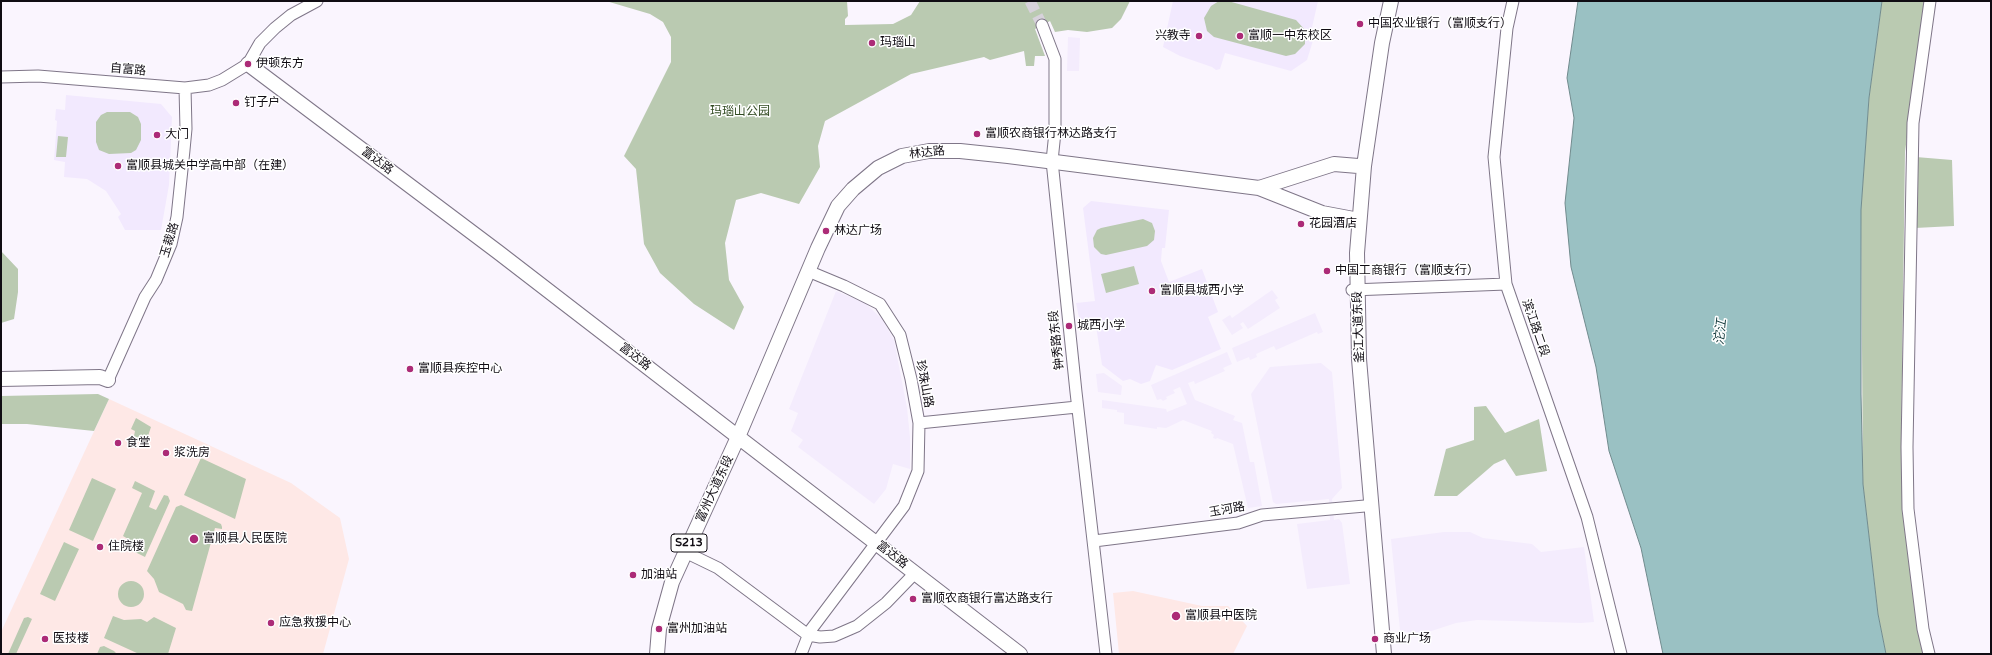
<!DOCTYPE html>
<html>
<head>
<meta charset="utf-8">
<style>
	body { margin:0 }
	#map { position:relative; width:1992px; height:655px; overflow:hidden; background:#faf5fe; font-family:"Varela Round",sans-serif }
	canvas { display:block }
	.frame { position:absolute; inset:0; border:2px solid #100c13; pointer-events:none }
</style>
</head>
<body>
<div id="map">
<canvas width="1992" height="655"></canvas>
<div class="frame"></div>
</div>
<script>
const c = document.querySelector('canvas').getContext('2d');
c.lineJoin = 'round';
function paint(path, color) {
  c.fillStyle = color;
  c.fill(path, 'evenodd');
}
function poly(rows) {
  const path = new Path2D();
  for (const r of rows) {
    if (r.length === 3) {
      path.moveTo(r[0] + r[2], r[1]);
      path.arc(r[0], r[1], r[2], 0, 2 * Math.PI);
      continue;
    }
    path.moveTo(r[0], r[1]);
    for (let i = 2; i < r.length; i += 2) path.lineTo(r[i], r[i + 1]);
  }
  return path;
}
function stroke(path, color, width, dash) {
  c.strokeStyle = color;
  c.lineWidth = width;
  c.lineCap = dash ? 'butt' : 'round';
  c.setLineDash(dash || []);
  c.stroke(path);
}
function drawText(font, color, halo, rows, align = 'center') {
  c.font = font + ' "Varela Round","Noto Sans SC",sans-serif';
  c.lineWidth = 3;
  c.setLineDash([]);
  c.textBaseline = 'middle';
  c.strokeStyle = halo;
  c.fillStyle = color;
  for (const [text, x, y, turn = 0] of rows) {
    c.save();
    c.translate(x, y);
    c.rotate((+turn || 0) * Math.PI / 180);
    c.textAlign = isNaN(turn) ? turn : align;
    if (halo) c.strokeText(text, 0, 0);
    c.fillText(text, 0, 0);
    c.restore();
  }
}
paint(poly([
	[1068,37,1080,38,1079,71,1067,71],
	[1272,290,1278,298,1275,300,1280,308,1248,329,1243,322,1240,324,1243,328,1232,335,1222,320,1230,315,1232,318],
	[836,291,865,303,882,319,894,340,907,408,910,437,910,469,893,464,886,489,874,504,798,447,803,440,791,431,798,413,789,409],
	[1315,313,1323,332,1318,334,1317,332,1276,350,1274,346,1256,354,1257,357,1250,360,1249,357,1237,362,1232,348],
	[1227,352,1232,364,1223,368,1225,371,1195,384,1194,381,1188,383,1195,400,1235,416,1233,420,1242,423,1250,462,1254,462,1262,506,1248,508,1233,444,1217,438,1216,439,1213,438,1214,435,1211,433,1212,431,1183,420,1166,428,1157,427,1157,429,1124,424,1124,413,1117,412,1117,410,1102,408,1102,400,1166,409,1167,412,1187,404,1180,387,1173,390,1175,393,1166,397,1167,399,1163,401,1161,399,1157,400,1151,385],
	[1321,363,1332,372,1342,488,1332,499,1334,520,1339,519,1342,523,1350,584,1307,589,1297,524,1330,520,1329,499,1276,504,1273,502,1251,394,1270,367],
	[1104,373,1122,386,1121,395,1098,392,1096,374],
	[1444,532,1470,532,1483,538,1532,544,1541,552,1584,547,1594,622,1581,623,1477,620,1456,623,1419,635,1400,630,1391,539]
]), '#f4ecfd');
paint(poly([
	[1173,1,1318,1,1311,32,1315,34,1307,60,1291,71,1225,53,1220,69,1216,70,1212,67,1180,56,1163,47],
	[66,95,161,104,172,117,169,185,161,230,125,230,118,217,121,214,106,191,87,179,64,177,65,162,54,160,57,121,55,120,56,109,65,110],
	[1091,201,1169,210,1165,248,1162,248,1161,261,1169,282,1202,269,1218,312,1208,317,1221,349,1172,370,1156,365,1150,381,1141,384,1130,379,1123,381,1102,365,1096,326,1081,327,1076,303,1095,301,1083,208]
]), '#f2e9fe');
paint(poly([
	[109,399,291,483,340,518,349,559,323,654,1,654,1,632],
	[1133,591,1202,606,1228,606,1247,626,1233,654,1119,654,1113,593]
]), '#fee8e6');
paint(poly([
	[606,1,847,1,848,16,845,19,845,25,893,24,911,15,920,1,1130,1,1121,19,1112,28,1087,32,1068,30,1055,32,1050,21,1035,29,1045,56,1035,56,1034,66,1026,66,1024,51,990,60,984,57,911,74,825,121,818,146,820,167,799,204,761,193,736,200,725,243,729,280,744,307,734,330,694,304,660,273,644,244,636,169,624,156,671,62,671,37,663,22,650,14],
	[1219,1,1228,1,1296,20,1305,30,1305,44,1295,54,1286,56,1214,37,1207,31,1204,18,1211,6],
	[1882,1,1925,1,1905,152,1901,447,1903,512,1924,654,1886,654,1878,614,1863,484,1861,210,1869,98],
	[107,112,130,112,138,117,141,124,141,140,136,150,131,153,109,154,99,150,96,142,96,122,101,115],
	[58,136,68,137,66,157,56,157],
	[1916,157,1952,160,1954,226,1915,228],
	[1143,219,1152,223,1155,231,1154,240,1147,246,1106,255,1101,254,1094,247,1093,238,1097,230,1101,228],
	[1,251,18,269,18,292,14,319,1,323],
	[1134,266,1139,284,1106,293,1101,274],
	[98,394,109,399,94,431,27,424,1,424,1,396],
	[1486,406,1505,433,1539,419,1547,471,1516,476,1505,459,1494,464,1457,496,1434,496,1446,449,1474,440,1474,407],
	[136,418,151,427,146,442,134,436,135,431,131,429],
	[201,458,246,479,235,519,184,495],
	[92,478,116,489,93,541,69,530],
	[135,481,155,491,149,507,156,510,164,495,168,496,170,501,145,557,125,547,128,539,123,536,142,493,132,488],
	[181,505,221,524,222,527,222,529,215,528,192,611,186,610,183,604,159,592,154,579,147,571,176,507],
	[64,542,79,549,55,601,40,594],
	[131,594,13],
	[113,616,124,620,141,619,147,622,154,617,176,628,168,654,139,654,104,638],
	[28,617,32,619,16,654,8,654,24,618],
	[104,646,114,651,117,654,97,654,100,647]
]), '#bacab1');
const water = poly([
	[1578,1,1882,1,1869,98,1861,210,1861,394,1863,484,1878,614,1886,654,1663,654,1641,548,1609,451,1596,367,1571,267,1565,203,1574,118,1567,78,1578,1]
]);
paint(water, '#9ac1c3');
stroke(water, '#718b8e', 1);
stroke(poly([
	[1030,1,1042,25]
]), '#d7d2db', 11, [11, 5.5]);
const minor = poly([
	[1513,1,1507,28,1494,157,1506,284,1587,517,1621,654],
	[1042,25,1055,59,1055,132,1052,161,1076,392,1106,654],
	[1,77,38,76,185,88,209,85,222,80,248,64,260,43,275,28,291,15,317,1],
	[1352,290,1506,284],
	[108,380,145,297,156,280,171,244,177,217,184,150,186,129,185,88],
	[919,423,1077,407],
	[1094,541,1238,523,1262,515,1365,506],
	[685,552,718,568,808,635,820,637,834,636,857,626,886,603,915,573],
	[801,654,810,631,904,506,918,471,919,423,911,379,900,335,880,304,844,286,808,271],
	[1929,654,1923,629,1908,509,1907,447,1913,123,1930,1]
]);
const major = poly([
	[248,64,498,252,1020,654],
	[1259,188,1334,164,1358,166],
	[1,379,100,377,108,380],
	[657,654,659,629,672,582,738,437,818,248,838,206,853,189,878,168,902,156,929,151,960,151,1008,156,1259,188,1322,213,1359,220],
	[1384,654,1359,359,1357,253,1364,166,1382,43,1391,1]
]);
stroke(minor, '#7f7688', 13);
stroke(major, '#7f7688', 16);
stroke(minor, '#fff', 11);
stroke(major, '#fff', 14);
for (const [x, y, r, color] of [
	[1360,24,4,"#ac2b77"],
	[1199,36,4,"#ac2b77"],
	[1240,36,4,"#ac2b77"],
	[872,43,4,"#ac2b77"],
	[248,64,4,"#ac2b77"],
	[236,103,4,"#ac2b77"],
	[977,134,4,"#ac2b77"],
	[157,135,4,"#ac2b77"],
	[118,166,4,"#ac2b77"],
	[1301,224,4,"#ac2b77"],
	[826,231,4,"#ac2b77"],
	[1327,271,4,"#ac2b77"],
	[1152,291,4,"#ac2b77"],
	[1069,326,4,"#ac2b77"],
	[410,369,4,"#ac2b77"],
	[118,443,4,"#ac2b77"],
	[166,453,4,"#ac2b77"],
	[194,539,5,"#ac2b77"],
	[100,547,4,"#ac2b77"],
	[633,575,4,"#ac2b77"],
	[913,599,4,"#ac2b77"],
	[1176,616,5,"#ac2b77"],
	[271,623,4,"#ac2b77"],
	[659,629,4,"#ac2b77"],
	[45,639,4,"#ac2b77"],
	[1375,639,4,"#ac2b77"]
]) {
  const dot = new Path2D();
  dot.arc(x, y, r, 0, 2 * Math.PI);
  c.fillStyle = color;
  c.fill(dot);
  stroke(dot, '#fff', 1.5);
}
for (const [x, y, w] of [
	[689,543,36]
]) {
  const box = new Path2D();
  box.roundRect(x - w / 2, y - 9, w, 18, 3);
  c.fillStyle = '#fff';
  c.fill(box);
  stroke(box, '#100c13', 1);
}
drawText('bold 11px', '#100c13', null, [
	["S213",689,543]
]);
drawText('12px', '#100c13', '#fff', [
	["中国农业银行（富顺支行）",1368,24],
	["兴教寺",1191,36,"right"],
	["富顺一中东校区",1248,36],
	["玛瑙山",880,43],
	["伊顿东方",256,64],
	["钉子户",244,103],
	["富顺农商银行林达路支行",985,134],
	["大门",165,135],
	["富顺县城关中学高中部（在建）",126,166],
	["花园酒店",1309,224],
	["林达广场",834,231],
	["中国工商银行（富顺支行）",1335,271],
	["富顺县城西小学",1160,291],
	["城西小学",1077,326],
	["富顺县疾控中心",418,369],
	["食堂",126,443],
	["浆洗房",174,453],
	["富顺县人民医院",203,539],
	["住院楼",108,547],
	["加油站",641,575],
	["富顺农商银行富达路支行",921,599],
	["富顺县中医院",1185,616],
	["应急救援中心",279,623],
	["富州加油站",667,629],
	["医技楼",53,639],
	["商业广场",1383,639]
], 'left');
drawText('12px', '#100c13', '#fff', [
	["自富路",128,70,5],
	["林达路",927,153,-6],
	["富达路",377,161,37],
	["玉裁路",170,240,-73],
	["釜江大道东段",1359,327,-92],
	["滨江路二段",1535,328,71],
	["钟秀路东段",1057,340,-96],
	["富达路",635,357,38],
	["珍珠山路",924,384,79],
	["富州大道东段",715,489,-65],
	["玉河路",1227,510,-10],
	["富达路",892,555,38]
]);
drawText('12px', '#314a21', '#fff', [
	["玛瑙山公园",740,112]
]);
drawText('italic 13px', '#143b3d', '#fff', [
	["沱江",1721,332,-84]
]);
</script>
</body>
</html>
